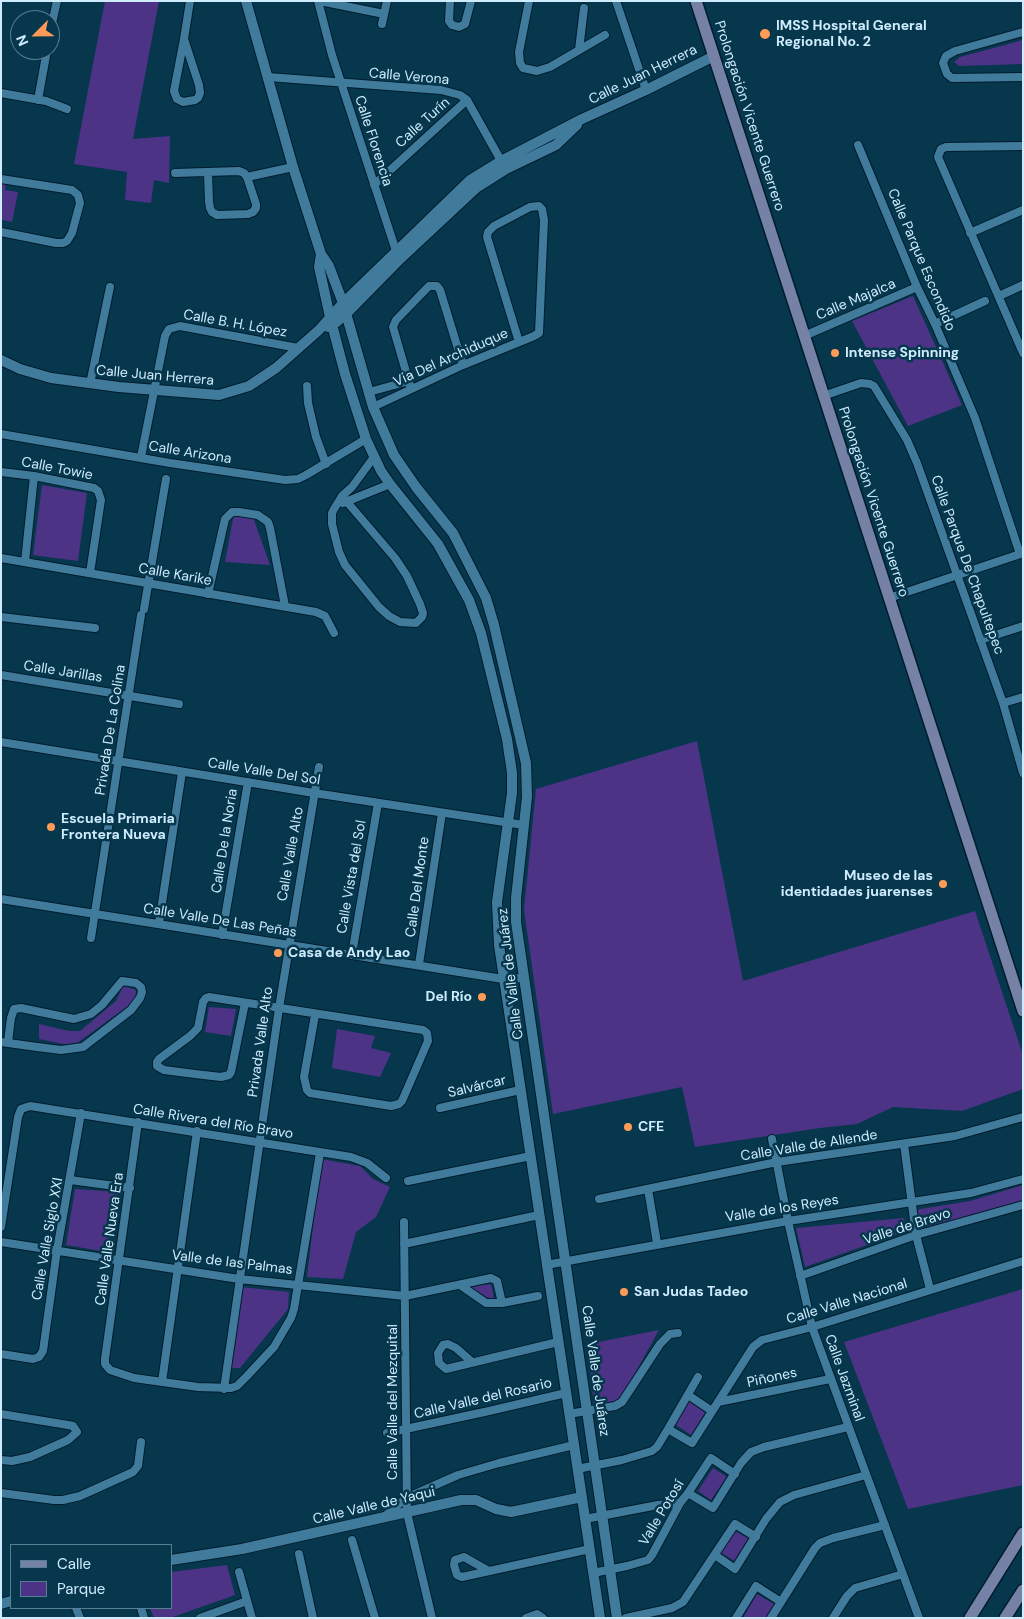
<!DOCTYPE html>
<html>
<head>
<meta charset="utf-8">
<style>
	body { margin:0 }
	#map { position:relative; width:1024px; height:1619px; overflow:hidden; background:#06374d; font-family:"DM Sans",sans-serif }
	canvas { display:block }
	.frame { position:absolute; inset:0; border:2px solid #ceecfd; pointer-events:none }
	.legend { position:absolute; left:10px; top:1544px; width:162px; height:65px; box-sizing:border-box; background:#06374d; border:1px solid #567f93; margin:0; padding:6px 9px; list-style:none; font-size:15px; color:#ceecfd }
	.legend li { display:flex; align-items:center; gap:10px; height:25px }
	.legend b { width:25px; border:1px solid #567f93 }
	.north { position:absolute; left:10px; top:10px; width:50px; height:50px; box-sizing:border-box; background:#06374d; border:1px solid #567f93; border-radius:50%; rotate:247deg; font-size:14px; font-weight:700; line-height:20px; text-align:center; color:#ceecfd }
	.north::after { content:''; display:block; margin:auto; width:18px; height:22px; background:#fe9c57; clip-path:polygon(50% 0,100% 100%,50% 72%,0 100%) }
</style>
</head>
<body>
<div id="map">
<canvas width="1024" height="1619"></canvas>
<div class="frame"></div>
<ul class="legend">
<li><b style="height:6px;background:#7682a5"></b>Calle</li>
<li><b style="height:14px;background:#4d3386"></b>Parque</li>
</ul>
<div class="north">N</div>
</div>
<script>
const c = document.querySelector('canvas').getContext('2d');
c.lineJoin = 'round';
function paint(path, color) {
  c.fillStyle = color;
  c.fill(path, 'evenodd');
}
function poly(rows) {
  const path = new Path2D();
  for (const r of rows) {
    path.moveTo(r[0], r[1]);
    for (let i = 2; i < r.length; i += 2) path.lineTo(r[i], r[i + 1]);
  }
  return path;
}
function stroke(path, color, width, dash) {
  c.strokeStyle = color;
  c.lineWidth = width;
  c.lineCap = dash ? 'butt' : 'round';
  c.setLineDash(dash || []);
  c.stroke(path);
}
function drawText(font, color, halo, rows, align = 'center') {
  c.font = font + ' "DM Sans",sans-serif';
  c.lineWidth = 5;
  c.setLineDash([]);
  c.textBaseline = 'middle';
  c.strokeStyle = halo;
  c.fillStyle = color;
  for (const [text, x, y, turn = 0] of rows) {
    c.save();
    c.translate(x, y);
    c.rotate((+turn || 0) * Math.PI / 180);
    c.textAlign = isNaN(turn) ? turn : align;
    if (halo) c.strokeText(text, 0, 0);
    c.fillText(text, 0, 0);
    c.restore();
  }
}
paint(poly([
	[105,1,159,1,133,139,170,136,169,183,154,180,151,203,125,200,127,172,74,164],
	[1023,40,1023,64,959,66,954,62,960,57],
	[1,183,6,184,5,190,18,192,12,222,2,220,2,226],
	[913,296,962,405,908,426,852,321],
	[42,485,87,493,78,561,33,555],
	[234,514,253,517,270,565,225,562],
	[697,741,743,981,975,911,1023,1055,1023,1089,962,1111,893,1107,857,1124,820,1128,695,1147,682,1087,553,1114,524,910,536,789],
	[123,986,136,990,135,1001,73,1046,39,1039,39,1024,69,1031,80,1031,116,1001],
	[209,1007,236,1009,231,1036,205,1032],
	[337,1029,375,1036,371,1048,391,1053,380,1077,332,1068],
	[321,1159,360,1166,373,1179,390,1187,376,1217,356,1232,343,1279,307,1277],
	[1023,1185,1023,1203,920,1232,915,1210,970,1201],
	[75,1189,118,1192,107,1252,66,1245],
	[904,1218,906,1231,805,1267,796,1228],
	[491,1284,494,1299,490,1299,470,1287],
	[241,1287,289,1292,288,1309,240,1368,231,1368],
	[1023,1289,1023,1485,908,1509,844,1342],
	[659,1330,619,1402,594,1408,588,1344],
	[689,1399,706,1411,691,1435,673,1423],
	[713,1468,727,1477,711,1500,698,1491],
	[733,1530,749,1539,736,1562,720,1552],
	[227,1565,235,1595,170,1618,154,1618,150,1608,171,1608,171,1572],
	[757,1594,774,1604,765,1618,743,1618]
]), '#4d3386');
const minor = poly([
	[318,1,332,55,397,254],
	[320,1,384,14],
	[450,1,449,21,452,25,459,27,465,24,471,1],
	[529,1,519,52,520,63,523,68,537,71,550,67,605,35],
	[616,1,646,90],
	[382,24,387,1],
	[50,32,57,1],
	[1023,32,955,51,946,56,943,63,947,74,952,78,1023,77],
	[184,39,199,85,200,93,198,98,195,100,183,102,177,99,174,91,184,39],
	[184,39,190,1],
	[579,50,584,8],
	[268,77,441,90,460,95,467,100,504,166],
	[1,93,46,101,67,109],
	[38,100,47,50],
	[858,145,917,287,935,324,975,418,1020,554],
	[1023,146,946,147,941,149,938,157,1023,353],
	[175,173,239,171,244,173,247,177,256,204,256,208,253,212,248,214,217,215,212,212,210,208,209,202,208,173],
	[247,177,293,167],
	[1,179,72,190,78,195,80,203,72,233,67,241,63,243,56,243,1,232],
	[374,185,467,100],
	[970,233,1023,210],
	[999,296,1023,285],
	[935,324,985,301],
	[804,336,917,287],
	[90,384,110,287],
	[307,386,308,403,316,437,326,464],
	[411,389,393,327,396,320,429,286,437,286,440,290,463,365],
	[369,392,409,381],
	[823,396,861,383,870,384,874,386,907,440,917,463,1003,703,1023,773],
	[373,407,463,365,534,336,539,333,544,220,542,209,539,206,530,207,494,226,488,232,487,237,519,342],
	[1,434,170,463,285,480,298,479,306,475,366,439],
	[141,457,165,336,169,329,180,326,298,348],
	[1,472,34,476,94,488,98,491,101,500,90,573],
	[342,496,395,558,407,576,420,604,423,613,422,617,416,623,400,622,389,616,379,607,345,565,339,552,332,524,332,513,334,509,342,496,352,487,374,457],
	[343,503,390,484],
	[1,558,316,612,325,616,334,633],
	[25,562,34,476],
	[208,594,225,519,232,512,239,512,258,515,268,522,270,528,285,606],
	[889,598,1023,553],
	[144,609,166,479],
	[1,617,95,628],
	[980,640,1023,626],
	[1,675,179,704],
	[1003,703,1023,697],
	[1,742,314,793,524,825],
	[1,899,503,979,523,978],
	[159,923,182,772],
	[222,935,248,782],
	[91,938,141,615],
	[352,954,378,803],
	[419,964,442,813],
	[245,1003,231,1072,229,1075,221,1077,195,1074,164,1070,157,1066,157,1062,159,1059,190,1036,198,1028,203,1002,206,998,209,997,423,1030,427,1033,428,1041,402,1101,399,1104,391,1106,310,1093,307,1090,304,1077,315,1015],
	[1,1042,37,1047,61,1050,83,1047,131,1010,140,998,142,992,141,987,136,983,122,981,102,1005,91,1014,74,1019,21,1008,14,1009,11,1018,8,1042],
	[440,1108,520,1090],
	[138,1122,105,1359,105,1364,110,1370,134,1378,198,1387,231,1388,237,1386,247,1376,274,1347,291,1318,294,1309,320,1153],
	[772,1139,788,1221,812,1327,919,1618],
	[904,1144,916,1235,930,1289],
	[70,1180,130,1188],
	[408,1181,531,1156],
	[648,1189,657,1243],
	[599,1199,777,1162,955,1136,1023,1117],
	[404,1222,407,1513,432,1618],
	[1,1227,18,1117,21,1109,30,1106,351,1157,367,1163,386,1178],
	[1,1242,239,1279,405,1296,491,1278,497,1281,502,1303,486,1303,460,1285],
	[404,1244,539,1215],
	[546,1265,788,1221,971,1193,1023,1179],
	[800,1276,916,1235,1023,1205],
	[502,1303,538,1296],
	[1,1354,33,1359,39,1357,43,1351,57,1250,81,1113],
	[472,1362,456,1348,448,1344,443,1345,438,1353,439,1363,446,1369,558,1342],
	[162,1382,197,1131],
	[224,1389,279,1008,319,767],
	[688,1395,712,1411],
	[718,1402,830,1379],
	[1,1414,68,1425,73,1426,77,1432,68,1440,30,1457,12,1461,1,1460],
	[569,1414,615,1406,622,1402,660,1344,670,1334,678,1333],
	[668,1429,692,1443,753,1347,762,1340,812,1327,1023,1261],
	[387,1433,489,1411,566,1393],
	[577,1469,622,1460,652,1451,657,1447,668,1429,698,1377],
	[1,1493,54,1500,63,1500,80,1496,133,1472,138,1466,141,1442],
	[688,1493,713,1508,741,1463,751,1452,764,1447,848,1427],
	[384,1517,406,1498,458,1475,499,1463,574,1445],
	[585,1519,658,1505,680,1503],
	[352,1540,375,1618],
	[299,1554,313,1618],
	[715,1555,735,1569,766,1519,780,1502,794,1495,866,1475],
	[487,1570,464,1557,455,1560,454,1565,457,1575,462,1577,590,1549],
	[239,1572,252,1618],
	[593,1573,627,1566,648,1560,652,1555,680,1503,688,1493,711,1458,735,1474],
	[76,1608,80,1618],
	[141,1608,144,1618],
	[200,1618,247,1601],
	[526,1618,537,1614,543,1618],
	[626,1618,672,1608,683,1602,735,1524,756,1537],
	[736,1618,756,1586,781,1602],
	[771,1618,815,1548,820,1543,833,1538,885,1525],
	[833,1618,847,1596,855,1588,903,1574]
]);
const tertiary = poly([
	[246,1,293,167,321,254,329,266,343,303,373,407,394,455,416,487,453,533,486,598,494,625,526,763,527,797,516,898,516,922,617,1618],
	[321,254,319,267,330,317,345,374,366,439,381,471,390,484,438,544,469,600,481,633,507,739,512,773,512,793,497,902,499,945,600,1618],
	[328,327,333,325,346,314,400,259,476,188,506,169,556,145,577,125],
	[1,360,20,369,51,378,119,387,219,395,249,386,276,368,319,330,343,303,470,180,501,161,582,119,646,90,714,56],
	[171,1560,242,1549,461,1500,476,1500,496,1509,511,1512,582,1497],
	[1,1604,11,1601]
]);
const secondary = poly([
	[696,1,1023,1011],
	[970,1618,1023,1533],
	[1005,1618,1023,1590]
]);
stroke(minor, '#001d2d', 10);
stroke(tertiary, '#001d2d', 12);
stroke(secondary, '#001d2d', 14);
stroke(minor, '#417b9b', 8);
stroke(tertiary, '#417b9b', 10);
stroke(secondary, '#7682a5', 11);
for (const [x, y, r, color] of [
	[765,34,6,"#fe9c57"],
	[835,353,5,"#fe9c57"],
	[51,827,5,"#fe9c57"],
	[943,884,5,"#fe9c57"],
	[278,953,5,"#fe9c57"],
	[482,997,5,"#fe9c57"],
	[628,1127,5,"#fe9c57"],
	[624,1292,5,"#fe9c57"]
]) {
  const dot = new Path2D();
  dot.arc(x, y, r, 0, 2 * Math.PI);
  c.fillStyle = color;
  c.fill(dot);
  stroke(dot, '#06374d', 2);
}
drawText('bold 14px', '#ceecfd', '#06374d', [
	["IMSS Hospital General",776,26],
	["Regional No. 2",776,42],
	["Intense Spinning",845,353],
	["Escuela Primaria",61,819],
	["Frontera Nueva",61,835],
	["Museo de las",933,876,"right"],
	["identidades juarenses",933,892,"right"],
	["Casa de Andy Lao",288,953],
	["Del Río",472,997,"right"],
	["CFE",638,1127],
	["San Judas Tadeo",634,1292]
], 'left');
drawText('14px', '#ceecfd', '#06374d', [
	["Calle Juan Herrera",643,75,-26],
	["Calle Verona",409,77,5],
	["Prolongación Vicente Guerrero",749,116,72],
	["Calle Turín",423,123,-42],
	["Calle Florencia",373,141,72],
	["Calle Parque Escondido",921,260,67],
	["Calle Majalca",856,300,-23],
	["Calle B. H. López",235,324,10],
	["Via Del Archiduque",451,358,-24],
	["Calle Juan Herrera",155,376,5],
	["Calle Arizona",190,453,9],
	["Calle Towie",57,469,11],
	["Prolongación Vicente Guerrero",873,502,72],
	["Calle Parque De Chapultepec",967,565,70],
	["Calle Karike",175,575,10],
	["Calle Jarillas",63,672,9],
	["Privada De La Colina",111,730,-81],
	["Calle Valle Del Sol",264,772,9],
	["Calle De la Noria",225,841,-81],
	["Calle Valle Alto",291,854,-80],
	["Calle Vista del Sol",352,877,-80],
	["Calle Del Monte",418,887,-82],
	["Calle Valle De Las Peñas",220,921,9],
	["Calle Valle de Juárez",511,974,-97],
	["Privada Valle Alto",261,1042,-82],
	["Salvárcar",477,1087,-13],
	["Calle Rivera del Río Bravo",213,1122,9],
	["Calle Valle de Allende",809,1146,-9],
	["Valle de los Reyes",782,1209,-9],
	["Valle de Bravo",907,1227,-18],
	["Calle Valle Siglo XXI",48,1239,-80],
	["Calle Valle Nueva Era",110,1239,-82],
	["Valle de las Palmas",232,1263,7],
	["Calle Valle Nacional",847,1302,-17],
	["Calle Valle de Juárez",595,1371,82],
	["Piñones",772,1378,-12],
	["Calle Jazminal",844,1378,70],
	["Calle Valle del Rosario",483,1399,-13],
	["Calle Valle del Mezquital",393,1402,-90],
	["Calle Valle de Yaqui",374,1506,-13],
	["Valle Potosí",662,1513,-59]
]);
</script>
</body>
</html>
